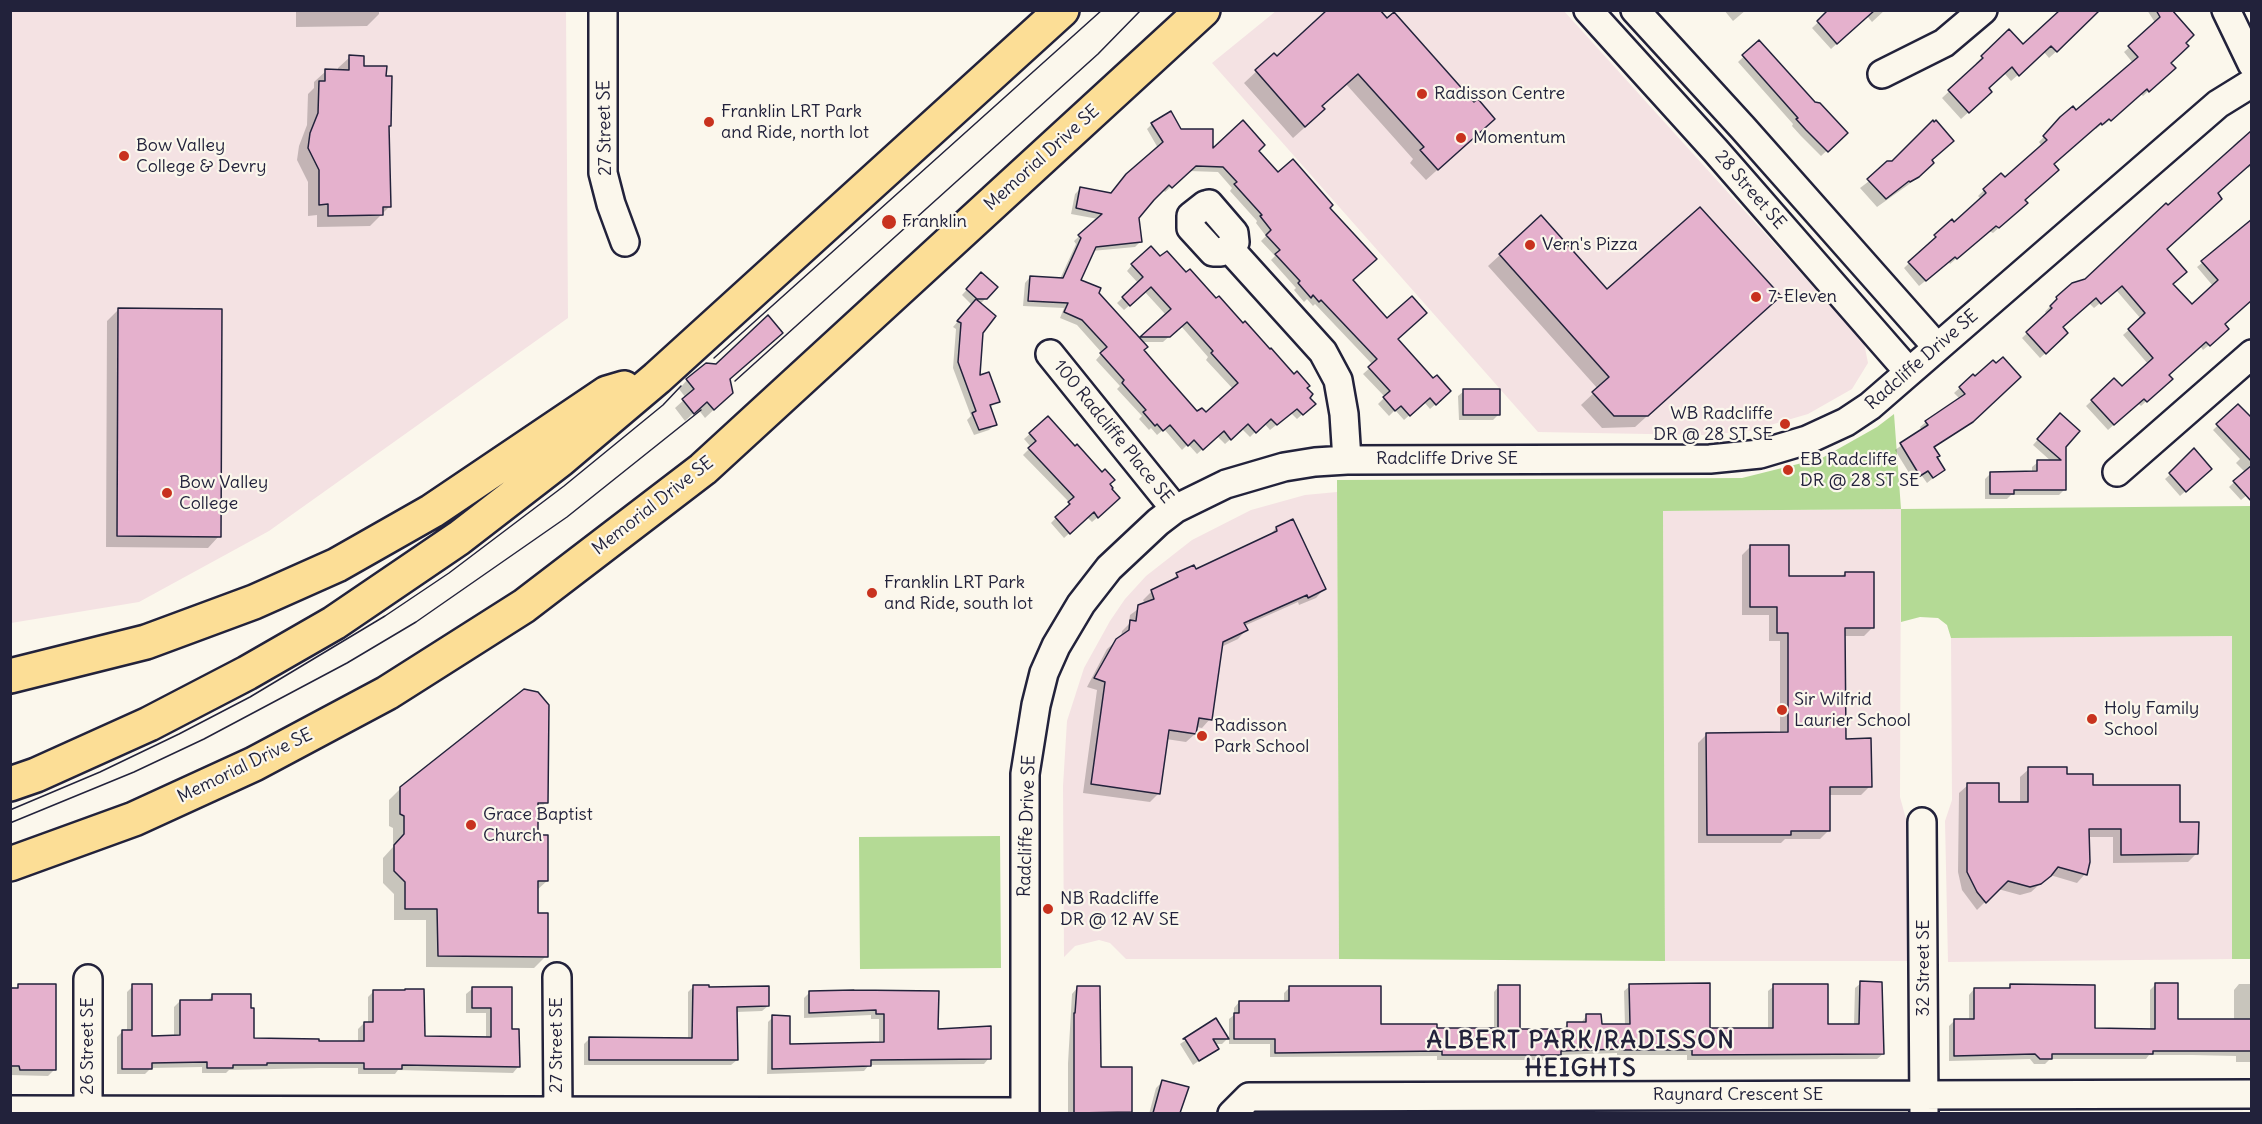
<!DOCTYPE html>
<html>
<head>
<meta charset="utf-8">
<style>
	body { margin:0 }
	#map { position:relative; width:2262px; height:1124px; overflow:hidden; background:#fbf7ec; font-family:Delius,sans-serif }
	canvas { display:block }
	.frame { position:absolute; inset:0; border:12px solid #22223b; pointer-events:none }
</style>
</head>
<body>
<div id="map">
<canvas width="2262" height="1124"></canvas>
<div class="frame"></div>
</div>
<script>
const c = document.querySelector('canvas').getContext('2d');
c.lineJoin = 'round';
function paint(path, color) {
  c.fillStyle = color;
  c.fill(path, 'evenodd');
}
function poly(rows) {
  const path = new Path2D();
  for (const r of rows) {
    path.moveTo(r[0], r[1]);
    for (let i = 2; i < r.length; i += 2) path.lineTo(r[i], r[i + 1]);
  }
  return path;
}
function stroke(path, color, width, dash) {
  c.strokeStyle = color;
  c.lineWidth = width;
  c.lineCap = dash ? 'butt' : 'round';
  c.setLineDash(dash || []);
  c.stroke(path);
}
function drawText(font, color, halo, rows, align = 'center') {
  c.font = font + ' Delius,sans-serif';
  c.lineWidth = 4.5;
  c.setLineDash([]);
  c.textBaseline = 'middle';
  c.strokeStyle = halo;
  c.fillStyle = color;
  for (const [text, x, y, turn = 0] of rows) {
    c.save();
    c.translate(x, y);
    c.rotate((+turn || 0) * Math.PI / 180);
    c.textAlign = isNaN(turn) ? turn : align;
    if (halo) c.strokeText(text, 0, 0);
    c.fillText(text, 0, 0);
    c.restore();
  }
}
paint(poly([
	[11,11,566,11,568,318,269,531,139,602,11,623],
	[1276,11,1564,11,1864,343,1868,363,1852,389,1808,414,1750,431,1702,435,1538,432,1212,63],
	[1337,492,1339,959,1126,959,1110,943,1099,940,1075,946,1064,957,1063,786,1067,721,1084,668,1110,621,1125,599,1146,576,1192,540,1251,510,1305,495],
	[1901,509,1900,797,1906,819,1909,961,1665,961,1663,511],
	[2232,636,2232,959,1948,962,1945,821,1952,800,1951,638]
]), '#f4e2e3');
paint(poly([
	[1894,414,1901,509,2251,506,2251,959,2232,959,2232,636,1951,638,1947,625,1938,618,1920,617,1901,622,1901,509,1663,511,1665,961,1339,959,1337,480,1742,478,1822,458,1877,427],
	[1000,836,1001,968,860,969,859,837]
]), '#b4da95');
paint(poly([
	[296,10,454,10,379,11,379,14,367,26,296,27],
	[1724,10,1746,10,1733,21],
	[1831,10,1885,10,1872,22,1867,16,1831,49,1812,28],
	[2147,10,2173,10,2171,12,2168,73,2143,96,2140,93,2104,125,2103,123,2096,129,2094,127,2052,164,2023,201,2020,209,1993,233,1989,231,1950,264,1949,262,1919,286,1904,268,1952,222,1954,224,1982,200,1978,196,1984,190,2001,175,2004,179,2042,146,2039,142,2061,119,2076,112,2133,63,2124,52,2156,24],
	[1329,11,1482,130,1426,180,1410,163,1413,159,1346,84,1321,107,1312,121,1293,138,1244,83,1274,55,1277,58],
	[2009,31,2023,46,2070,39,2049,58,2044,52,2011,81,2004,73,1987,88,1984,98,1961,119,1942,98,1977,65,1976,63],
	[1759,42,1814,103,1846,133,1821,156,1801,136,1792,126,1793,124,1738,62],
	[350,57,362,67,388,127,390,206,370,226,317,227,317,215,308,216,308,182,297,160,299,146,307,125,308,94,314,88,314,82,326,71,338,71,338,68],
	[1152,124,1180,130,1211,152,1257,152,1278,174,1328,208,1352,281,1396,339,1444,397,1430,409,1424,402,1404,420,1395,410,1389,416,1378,404,1385,397,1363,374,1373,365,1315,304,1313,306,1307,299,1304,302,1294,290,1296,288,1271,260,1275,256,1261,241,1266,236,1256,223,1257,221,1230,191,1232,188,1218,172,1189,171,1165,192,1163,190,1138,218,1140,242,1135,247,1092,251,1079,280,1097,294,1139,340,1166,315,1145,292,1124,310,1117,303,1138,283,1127,271,1132,265,1160,259,1186,274,1216,300,1306,388,1308,409,1297,419,1291,413,1270,430,1264,423,1250,437,1242,429,1225,444,1217,436,1197,454,1188,444,1182,450,1164,429,1157,435,1151,428,1149,430,1139,419,1142,416,1117,389,1120,386,1096,360,1102,353,1077,325,1060,318,1064,308,1023,306,1025,283,1030,277,1060,279,1076,244,1074,241,1098,219,1071,214,1075,194,1080,189,1110,195,1158,148,1147,129],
	[1181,326,1208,357,1206,360,1233,389,1206,414,1197,414,1143,350,1141,342,1163,342],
	[2252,133,2252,166,2248,168,2247,166,2216,194,2165,249,2172,284,2192,306,2213,286,2197,267,2252,222,2222,334,2203,350,2200,346,2168,375,2165,384,2141,406,2138,403,2108,430,2086,406,2114,380,2121,388,2148,364,2123,335,2141,319,2116,290,2094,308,2089,303,2061,328,2061,339,2040,358,2022,338,2047,314,2045,312,2057,298,2086,280,2234,147,2233,146,2238,141],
	[1931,161,1924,171,1908,185,1877,207,1860,188,1893,163],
	[1500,255,1607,292,1767,308,1635,427,1602,428,1581,405,1598,389,1488,266],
	[976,280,986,298,980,304,981,332,979,377,998,401,989,408,995,424,989,430,974,435,967,420,971,416,953,368,956,329,953,327,972,305,962,295],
	[119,309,219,536,208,548,106,547,107,321],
	[716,365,729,379,722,402,705,418,698,409,685,421,675,408,686,398,679,389,687,380],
	[1973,376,1975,378,1933,448,1938,456,1936,458,1943,470,1927,483,1922,476,1914,481,1895,450,1922,431,1920,427,1926,422,1960,399,1954,393],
	[1464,391,1499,414,1493,420,1459,420,1458,396],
	[2238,406,2252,421,2252,491,2241,500,2229,487,2245,472,2236,463,2240,459,2213,430],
	[1048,418,1108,484,1113,504,1092,522,1087,517,1064,538,1051,523,1070,503,1023,455,1031,447,1024,439],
	[2055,420,2064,446,2065,489,2059,495,2011,495,2007,499,1985,499,1985,479,1990,474,2032,473,2032,467,2038,462,2052,462,2033,445],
	[2174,471,2205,474,2180,496,2165,479],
	[1276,528,1324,589,1316,598,1299,605,1298,602,1244,626,1246,630,1238,639,1221,647,1210,719,1202,728,1196,727,1195,734,1186,742,1166,739,1158,794,1150,802,1083,793,1097,690,1087,687,1107,649,1121,637,1122,631,1129,624,1130,615,1145,604,1143,600,1152,591,1168,584,1177,575,1195,571,1268,537],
	[1751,546,1787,578,1841,577,1845,573,1873,627,1864,636,1844,636,1844,740,1870,786,1861,795,1828,795,1829,830,1820,839,1785,839,1781,843,1698,843,1698,743,1707,734,1780,734,1780,641,1769,641,1769,615,1742,615,1742,555],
	[2029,769,2066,775,2179,824,2197,853,2188,862,2113,863,2113,837,2088,837,2085,874,2077,883,2050,875,2031,892,2020,895,1998,889,1977,910,1962,890,1958,872,1959,793,1968,785,1998,804,2020,803,2020,777],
	[401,788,546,802,537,812,537,837,547,881,537,890,537,915,546,956,534,968,426,967,426,920,394,920,394,894,383,883,383,858,393,847,393,828,389,826,389,800],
	[1861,983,1883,1054,1877,1059,1687,1060,1687,1055,1617,1055,1617,1053,1559,1055,1554,1060,1437,1060,1437,1056,1270,1057,1270,1044,1229,1044,1229,1019,1234,1015,1234,1008,1239,1002,1284,1002,1284,993,1290,987,1379,1025,1435,1030,1494,1029,1494,992,1499,986,1519,1031,1562,1031,1568,1023,1581,1023,1587,1015,1601,1026,1625,1026,1624,991,1630,986,1708,1029,1768,1030,1768,991,1774,986,1826,1025,1854,1025,1855,988],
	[2156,984,2177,1020,2234,1020,2234,990,2239,984,2252,984,2252,1062,2236,1062,2236,1056,2192,1055,2149,1055,2146,1059,2050,1059,2045,1064,2034,1064,2030,1059,1949,1061,1949,1026,1955,1020,1969,1020,1969,995,1974,989,2007,989,2011,985,2093,1029,2150,1031,2150,990],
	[19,986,55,1069,48,1076,10,1075,10,989,16,989],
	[133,986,151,1038,174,1037,174,1007,180,1001,206,1002,212,996,252,1039,317,1042,358,1042,358,1029,364,1023,368,1023,368,997,374,991,424,1038,486,1038,486,1013,466,1013,466,994,472,989,510,989,510,1030,518,1067,513,1073,398,1070,395,1074,358,1074,358,1068,320,1068,229,1070,226,1073,202,1073,202,1067,151,1068,145,1074,117,1074,117,1037,122,1032,127,1032,127,992],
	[694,986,768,1006,762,1011,736,1012,737,1060,731,1065,584,1065,584,1044,589,1039,688,1040,688,992],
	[1077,988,1099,1069,1131,1111,1129,1114,1068,1114,1068,1063,1072,994],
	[896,991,937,1031,989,1058,984,1064,869,1065,864,1071,767,1074,768,1022,773,1017,789,1045,879,1044,879,1019,871,1019,871,1015,804,1018,804,998,809,993],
	[1216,1020,1227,1039,1222,1044,1214,1044,1217,1048,1193,1065,1180,1044],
	[1163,1081,1187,1088,1179,1114,1149,1114,1156,1088]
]), '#0003');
const building = poly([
	[1327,10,1380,10,1387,18,1394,12,1474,102,1478,99,1495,119,1438,170,1420,150,1424,147,1358,74,1322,106,1325,109,1305,127,1255,70,1274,53,1277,56,1327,10],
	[1828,10,1875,10,1837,44,1817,21,1828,10],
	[2060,10,2100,10,2057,52,2051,46,2019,76,2012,67,1989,88,1992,92,1969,113,1948,90,1983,58,1981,56,2009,29,2023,44,2060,10],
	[2156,10,2172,10,2194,35,2186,43,2189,46,2171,63,2176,68,2149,92,2147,89,2111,121,2109,119,2102,125,2101,123,2054,164,2059,170,2025,200,2028,203,1999,228,1996,226,1957,259,1955,257,1926,281,1908,262,1936,237,1934,235,1952,219,1954,222,1986,193,1983,189,2001,173,2005,177,2047,140,2043,136,2060,117,2073,106,2076,110,2138,57,2128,46,2160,17,2156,10],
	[1759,40,1815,102,1820,103,1848,133,1828,152,1806,130,1796,119,1798,118,1742,55,1759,40],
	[349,55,364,56,364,66,387,66,386,76,392,76,391,126,389,126,391,207,383,207,383,215,328,216,328,204,319,205,319,170,308,148,310,133,318,113,319,81,325,81,325,69,349,70,349,55],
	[1171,111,1181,129,1213,129,1213,148,1243,120,1265,145,1259,151,1278,172,1293,159,1333,205,1330,208,1377,259,1353,280,1387,318,1412,296,1427,313,1398,339,1433,378,1437,375,1451,391,1436,405,1430,398,1410,416,1401,406,1395,411,1383,397,1390,391,1368,367,1377,359,1321,300,1319,302,1313,295,1311,298,1298,283,1300,281,1275,254,1280,250,1266,235,1271,230,1260,216,1262,215,1234,184,1237,182,1223,167,1196,166,1172,188,1169,185,1154,200,1139,218,1142,242,1096,247,1081,280,1101,288,1099,293,1148,347,1144,350,1168,378,1197,411,1202,408,1206,412,1238,383,1211,353,1213,351,1187,322,1170,337,1140,337,1171,309,1151,287,1130,306,1122,297,1143,277,1131,264,1151,246,1160,256,1167,251,1186,272,1190,269,1216,298,1219,296,1243,323,1245,321,1270,349,1271,348,1294,374,1297,371,1310,386,1307,388,1313,394,1310,398,1316,404,1303,415,1297,409,1277,425,1271,419,1256,433,1248,424,1231,440,1224,431,1203,450,1194,440,1188,446,1170,425,1163,431,1157,424,1155,426,1143,412,1146,410,1122,383,1124,380,1100,353,1107,347,1082,320,1064,312,1068,303,1028,301,1030,276,1063,278,1081,238,1078,235,1102,214,1076,208,1080,187,1111,193,1126,174,1163,142,1151,123,1171,111],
	[1933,120,1934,122,1936,120,1954,141,1932,160,1934,163,1919,177,1910,182,1909,181,1886,199,1867,179,1887,161,1892,161,1933,120],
	[2252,130,2252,163,2218,193,2222,199,2167,249,2187,272,2173,284,2192,304,2218,280,2201,261,2252,219,2252,300,2225,324,2229,329,2210,346,2206,342,2169,375,2173,379,2147,402,2144,399,2114,425,2091,400,2114,378,2122,386,2153,358,2128,329,2145,313,2122,286,2101,304,2096,298,2063,327,2068,333,2046,354,2026,332,2052,308,2050,306,2057,299,2056,297,2072,283,2085,279,2166,203,2168,205,2252,130],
	[1700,207,1781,296,1648,416,1614,416,1592,392,1609,377,1499,254,1541,215,1607,289,1700,207],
	[981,272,998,287,987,299,977,299,966,289,981,272],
	[976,299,996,316,983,333,980,375,989,372,1000,402,990,405,997,425,979,430,972,413,976,411,958,362,961,323,957,321,976,299],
	[118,308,222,309,221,537,117,536,118,308],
	[768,315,783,333,730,379,733,393,714,410,707,402,694,414,682,399,694,389,686,379,706,363,716,364,768,315],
	[2003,357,2021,377,1973,422,1934,447,1940,456,1937,457,1945,470,1933,478,1928,471,1920,476,1900,443,1928,425,1925,421,1965,394,1959,387,1973,374,1975,376,1993,360,1996,363,2003,357],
	[1463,389,1500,389,1500,415,1463,415,1463,389],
	[2238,404,2252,418,2252,462,2216,424,2238,404],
	[2060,413,2080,431,2066,447,2066,490,2014,490,2014,494,1990,494,1990,472,2037,471,2037,460,2061,460,2037,439,2060,413],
	[1048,416,1075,446,1077,444,1102,472,1105,469,1115,480,1110,484,1113,488,1112,489,1120,498,1098,518,1094,512,1070,534,1055,517,1070,504,1068,502,1074,497,1028,448,1036,441,1029,433,1048,416],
	[2194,448,2212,469,2186,492,2169,473,2194,448],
	[2252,465,2252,502,2233,481,2252,465],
	[1293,519,1326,589,1308,598,1307,595,1244,623,1248,630,1223,642,1212,720,1199,718,1196,734,1169,730,1160,794,1091,784,1105,682,1094,678,1116,639,1129,630,1130,620,1136,621,1138,605,1154,599,1151,590,1178,577,1176,573,1194,565,1196,569,1277,531,1276,527,1293,519],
	[1750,545,1789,545,1789,576,1845,576,1845,572,1874,572,1874,628,1845,628,1846,739,1871,738,1872,787,1830,787,1830,831,1791,831,1791,835,1707,835,1706,733,1788,732,1788,633,1777,633,1777,607,1750,607,1750,545],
	[524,689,538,692,549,705,548,803,538,803,538,835,548,835,548,881,538,881,538,913,548,913,548,957,438,956,437,909,405,909,405,882,394,871,394,845,404,834,404,816,400,814,400,787,524,689],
	[2028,767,2067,767,2067,774,2093,774,2093,785,2180,785,2180,822,2199,822,2198,854,2121,855,2121,829,2089,829,2090,862,2087,875,2058,867,2051,876,2041,884,2030,887,2008,881,1986,903,1977,892,1967,872,1967,783,1999,783,1999,802,2028,802,2028,767],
	[1860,981,1882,982,1884,1054,1692,1055,1692,1050,1622,1050,1622,1049,1561,1051,1561,1055,1442,1055,1442,1051,1275,1053,1275,1039,1234,1039,1234,1013,1239,1013,1239,1001,1289,1001,1289,986,1381,986,1381,1024,1437,1024,1437,1028,1498,1028,1498,985,1520,985,1520,1029,1567,1029,1567,1022,1586,1022,1586,1014,1601,1014,1602,1024,1630,1024,1629,984,1710,983,1710,1028,1773,1028,1773,984,1828,984,1828,1024,1859,1024,1860,981],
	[2155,983,2178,983,2178,1019,2252,1019,2252,1051,2153,1051,2153,1054,2052,1054,2052,1059,2040,1059,2035,1054,1954,1056,1954,1019,1974,1019,1974,988,2010,988,2010,984,2095,985,2095,1028,2155,1029,2155,983],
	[18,984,56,984,56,1070,20,1070,19,1066,10,1066,10,988,18,988,18,984],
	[132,984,152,984,152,1036,180,1035,180,1000,212,1000,212,994,251,994,251,1008,254,1008,254,1038,319,1039,319,1041,364,1041,364,1022,373,1022,373,990,405,990,405,989,424,989,425,1036,491,1037,491,1008,472,1008,472,987,512,987,512,1029,519,1029,520,1067,402,1065,402,1069,364,1069,364,1063,267,1063,267,1065,233,1065,233,1068,207,1068,207,1062,152,1063,152,1069,122,1069,122,1030,132,1030,132,984],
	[693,985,709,985,709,987,769,986,769,1006,737,1007,738,1060,589,1060,589,1037,692,1038,693,985],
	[1077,986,1100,986,1101,1067,1132,1067,1132,1112,1074,1113,1074,1013,1075,1013,1077,986],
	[854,990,939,991,938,1029,991,1026,991,1059,871,1060,871,1066,772,1069,772,1015,790,1016,790,1044,884,1042,884,1014,876,1014,876,1010,809,1013,809,991,854,990],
	[1216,1018,1229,1039,1213,1039,1219,1049,1199,1061,1185,1039,1183,1039,1216,1018],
	[1162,1080,1189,1087,1180,1113,1153,1113,1162,1080]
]);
paint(building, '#e5b1cd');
stroke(building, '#22223b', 1.5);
const minor = poly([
	[603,10,603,173,611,204,625,242],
	[1588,10,1716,151,1909,372],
	[1635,10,1743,128,1937,347],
	[2226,10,2252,64],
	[1882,74,1944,43,1983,10],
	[1209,204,1234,233,1235,242,1229,248,1221,252,1213,252,1191,228,1191,216,1205,205,1209,204],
	[1229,248,1323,352,1338,380,1344,414,1347,460],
	[1050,354,1175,509],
	[2117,472,2252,354],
	[1922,822,1924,1112],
	[557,977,558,1114],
	[88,979,88,1114],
	[10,1110,1025,1112],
	[1025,1114,1025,774,1036,705,1044,673,1056,646,1081,604,1109,568,1158,522,1175,509,1226,484,1284,467,1315,462,1347,460,1710,459,1760,454,1807,440,1846,422,1870,406,2218,104,2252,83],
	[1232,1114,1249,1097,2252,1094]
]);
const major = poly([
	[10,676,146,642,254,602,337,565,432,511,607,393,624,388],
	[10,784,36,775,149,724,247,673,334,623,459,538,560,460,657,378,1062,10],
	[10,864,134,819,254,764,387,693,524,606,703,469,1203,10]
]);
stroke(minor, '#22223b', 32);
stroke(major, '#22223b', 38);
stroke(minor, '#fbf7ec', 27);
stroke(major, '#fcde96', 33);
stroke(poly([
	[714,358,1102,10],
	[735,381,1098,54,1141,10],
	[10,810,100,772,179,734,250,697,385,616,449,573,564,486,663,405,681,386],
	[10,823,134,772,204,739,347,663,416,622,567,517,701,410]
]), '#22223b', 1.5);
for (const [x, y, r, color] of [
	[1422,94,6,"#c8321e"],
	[709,122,6,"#c8321e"],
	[1461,138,6,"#c8321e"],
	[124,156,6,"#c8321e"],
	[889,222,8,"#c8321e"],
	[1530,245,6,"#c8321e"],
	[1756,297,6,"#c8321e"],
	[1785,424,6,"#c8321e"],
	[1788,470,6,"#c8321e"],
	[167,493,6,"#c8321e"],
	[872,593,6,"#c8321e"],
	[1782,710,6,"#c8321e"],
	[2092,719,6,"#c8321e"],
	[1202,736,6,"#c8321e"],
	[471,825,6,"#c8321e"],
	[1048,909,6,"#c8321e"]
]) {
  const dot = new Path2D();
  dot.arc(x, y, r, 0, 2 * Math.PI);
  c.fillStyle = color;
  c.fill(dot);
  stroke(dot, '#fbf7ec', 2);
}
drawText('18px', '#22223b', '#fbf7ec', [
	["Radisson Centre",1434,94],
	["Franklin LRT Park",721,112],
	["and Ride, north lot",721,133],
	["Momentum",1473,138],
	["Bow Valley",136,146],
	["College & Devry",136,167],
	["Franklin",902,222],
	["Vern's Pizza",1542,245],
	["7-Eleven",1768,297],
	["WB Radcliffe",1773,414,"right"],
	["DR @ 28 ST SE",1773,435,"right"],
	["EB Radcliffe",1800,460],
	["DR @ 28 ST SE",1800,481],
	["Bow Valley",179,483],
	["College",179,504],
	["Franklin LRT Park",884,583],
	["and Ride, south lot",884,604],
	["Sir Wilfrid",1794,700],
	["Laurier School",1794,721],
	["Holy Family",2104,709],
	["School",2104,730],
	["Radisson",1214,726],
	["Park School",1214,747],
	["Grace Baptist",483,815],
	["Church",483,836],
	["NB Radcliffe",1060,899],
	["DR @ 12 AV SE",1060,920]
], 'left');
drawText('18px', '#22223b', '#fbf7ec', [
	["27 Street SE",605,128,-91],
	["Memorial Drive SE",1042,158,-42],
	["28 Street SE",1750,190,49],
	["Radcliffe Drive SE",1922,360,-41],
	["100 Radcliffe Place SE",1113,432,51],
	["Radcliffe Drive SE",1447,459],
	["Memorial Drive SE",653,506,-38],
	["Memorial Drive SE",245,766,-26],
	["Radcliffe Drive SE",1027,826,-88],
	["32 Street SE",1924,968,-90],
	["27 Street SE",557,1045,-90],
	["26 Street SE",88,1046,-90],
	["Raynard Crescent SE",1738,1095]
]);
c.letterSpacing = '1.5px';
drawText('bold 24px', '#22223b', '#fbf7ec', [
	["ALBERT PARK/RADISSON",1581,1041],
	["HEIGHTS",1581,1069]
]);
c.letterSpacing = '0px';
</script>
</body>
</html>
